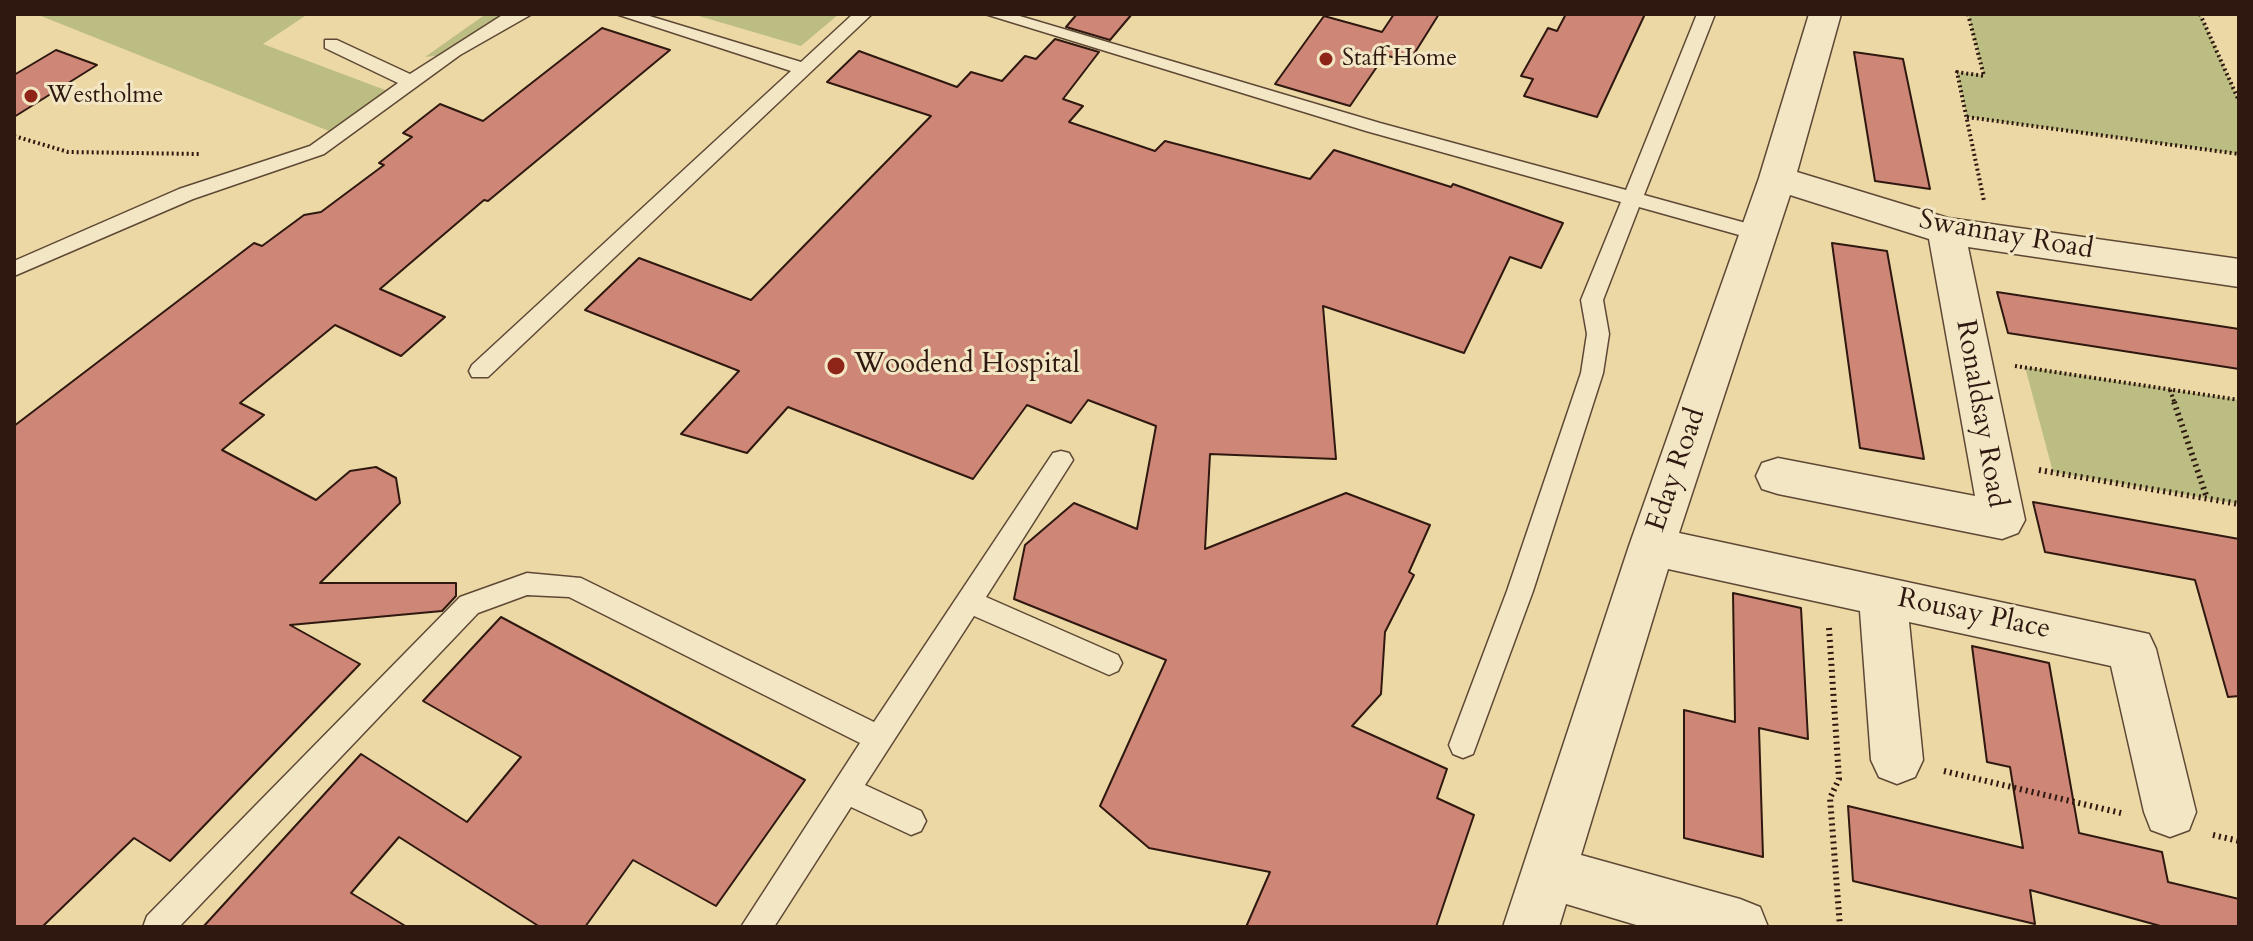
<!DOCTYPE html>
<html>
<head>
<meta charset="utf-8">
<style>
	body { margin:0 }
	#map { position:relative; width:2253px; height:941px; overflow:hidden; background:#ebd8a5; font-family:Cardo,serif }
	canvas { display:block }
	.frame { position:absolute; inset:0; border:16px solid #2f1810; pointer-events:none }
</style>
</head>
<body>
<div id="map">
<canvas width="2253" height="941"></canvas>
<div class="frame"></div>
</div>
<script>
const c = document.querySelector('canvas').getContext('2d');
c.lineJoin = 'round';
function paint(path, color) {
  c.fillStyle = color;
  c.fill(path, 'evenodd');
}
function poly(rows) {
  const path = new Path2D();
  for (const r of rows) {
    path.moveTo(r[0], r[1]);
    for (let i = 2; i < r.length; i += 2) path.lineTo(r[i], r[i + 1]);
  }
  return path;
}
function stroke(path, color, width, dash) {
  c.strokeStyle = color;
  c.lineWidth = width;
  c.lineCap = dash ? 'butt' : 'round';
  c.setLineDash(dash || []);
  c.stroke(path);
}
function drawText(font, color, halo, rows, align = 'center') {
  c.font = font + ' Cardo,serif';
  c.lineWidth = 6;
  c.setLineDash([]);
  c.textBaseline = 'middle';
  c.strokeStyle = halo;
  c.fillStyle = color;
  for (const [text, x, y, turn = 0] of rows) {
    c.save();
    c.translate(x, y);
    c.rotate((+turn || 0) * Math.PI / 180);
    c.textAlign = isNaN(turn) ? turn : align;
    if (halo) c.strokeText(text, 0, 0);
    c.fillText(text, 0, 0);
    c.restore();
  }
}
paint(poly([
	[36,14,308,14,263,44,393,93,339,135],
	[486,14,509,14,442,55,425,57],
	[692,14,839,14,801,46],
	[1968,14,2200,14,2239,101,2239,154,1967,117,1957,72,1984,75],
	[2025,367,2239,400,2239,504,2053,472]
]), '#bcbd82');
const building = poly([
	[1077,14,1132,14,1110,40,1066,27,1077,14],
	[1394,14,1439,14,1409,62,1385,55,1350,106,1275,84,1324,16,1382,32,1394,14],
	[1566,14,1645,14,1597,117,1524,96,1533,79,1521,76,1548,28,1557,31,1566,14],
	[602,28,670,50,488,201,484,200,380,289,445,317,401,356,335,325,240,403,264,415,222,450,316,500,350,471,376,467,396,478,400,503,320,583,456,583,456,596,442,611,290,625,360,664,170,861,134,838,42,927,14,927,14,426,254,243,262,246,304,215,321,212,384,165,379,163,412,137,403,133,440,104,483,121,602,28],
	[1055,39,1099,52,1063,99,1083,106,1069,122,1155,151,1165,141,1310,179,1334,150,1451,187,1453,184,1563,223,1541,268,1510,257,1464,353,1323,306,1336,459,1210,454,1205,549,1346,493,1430,525,1409,572,1414,575,1385,632,1381,694,1352,726,1447,769,1437,798,1474,815,1436,927,1246,927,1270,872,1149,848,1100,806,1166,660,1014,599,1025,545,1074,503,1137,529,1156,426,1088,400,1071,423,1027,405,973,479,788,407,747,453,681,434,739,371,585,310,639,258,751,300,931,116,827,82,859,51,957,87,971,72,1002,81,1025,56,1036,59,1055,39],
	[56,50,97,65,14,117,14,75,56,50],
	[1854,52,1903,59,1930,189,1875,181,1854,52],
	[1832,243,1887,251,1924,459,1860,448,1832,243],
	[1997,292,2239,329,2239,369,2008,333,1997,292],
	[2033,502,2239,539,2239,696,2228,697,2195,580,2045,552,2033,502],
	[1733,593,1801,608,1808,739,1759,728,1763,857,1684,838,1684,710,1735,722,1733,593],
	[501,617,805,780,716,906,633,860,585,927,540,927,399,837,351,893,407,927,203,927,361,754,467,822,521,757,423,701,501,617],
	[1972,646,2049,663,2079,833,2162,852,2168,882,2239,899,2239,927,2164,927,2030,890,2035,924,1853,881,1848,806,2023,848,2010,767,1987,762,1972,646]
]);
paint(building, '#ce8776');
stroke(building, '#2f1810', 2);
const service = poly([
	[504,14,532,14,460,55,324,154,193,199,14,276,14,261,179,189,310,146,398,83,325,48,325,40,337,40,410,74,504,14],
	[616,14,643,14,801,62,853,14,872,14,488,377,472,377,469,371,472,365,791,71,616,14],
	[985,14,1013,14,1380,123,1626,190,1697,14,1715,14,1644,195,1764,228,1767,233,1757,240,1639,207,1603,300,1609,334,1603,373,1533,591,1473,754,1463,758,1453,754,1449,745,1507,591,1581,373,1587,334,1581,300,1621,202,1366,131,985,14],
	[1061,451,1069,453,1073,460,986,597,1118,655,1122,663,1118,671,1109,675,1100,671,974,616,865,785,921,811,926,821,921,831,911,835,851,807,774,927,741,927,860,743,569,597,527,595,478,613,179,927,143,927,147,916,460,597,527,573,581,578,874,722,1053,453,1061,451]
]);
const minor = poly([
	[1809,14,1841,14,1797,172,1948,218,2239,259,2239,287,1968,247,2025,520,2018,533,2002,539,1778,494,1762,489,1756,476,1762,463,1778,458,1975,496,1929,239,1790,195,1679,533,2149,634,2156,649,2196,812,2189,830,2170,837,2151,830,2144,812,2111,666,1909,622,1923,760,1915,777,1897,784,1879,777,1871,760,1860,611,1668,569,1581,855,1740,899,1760,907,1768,927,1643,927,1566,904,1559,927,1503,927,1629,546,1759,178,1809,14]
]);
stroke(service, '#5e4835', 3);
stroke(minor, '#5e4835', 3);
stroke(poly([
	[1968,14,1984,76,1957,72,1984,201],
	[2200,14,2239,101],
	[1967,117,2239,154],
	[14,136,68,152,199,154],
	[2015,366,2239,400],
	[2170,390,2175,404]
]), '#2f1810', 4, [2, 3]);
stroke(poly([
	[2174,402,2207,498],
	[2039,470,2239,504],
	[1829,628,1839,779,1830,798,1840,927],
	[1944,771,2121,813],
	[2213,835,2239,841]
]), '#2f1810', 6, [2, 4]);
paint(service, '#f2e6c4');
paint(minor, '#f2e6c4');
for (const [x, y, r, color] of [
	[1326,59,8,"#8f2418"],
	[31,96,8,"#8f2418"],
	[836,366,10,"#8f2418"]
]) {
  const dot = new Path2D();
  dot.arc(x, y, r, 0, 2 * Math.PI);
  c.fillStyle = color;
  c.fill(dot);
  stroke(dot, '#f2e6c4', 3);
}
drawText('24px', '#2f1810', '#f2e6c4', [
	["Staff Home",1342,59],
	["Westholme",47,96]
], 'left');
drawText('28px', '#2f1810', '#f2e6c4', [
	["Swannay Road",2006,236,10],
	["Ronaldsay Road",1980,414,80],
	["Eday Road",1677,470,-71],
	["Rousay Place",1974,615,12]
]);
drawText('28px', '#2f1810', '#f2e6c4', [
	["Woodend Hospital",854,366]
], 'left');
</script>
</body>
</html>
